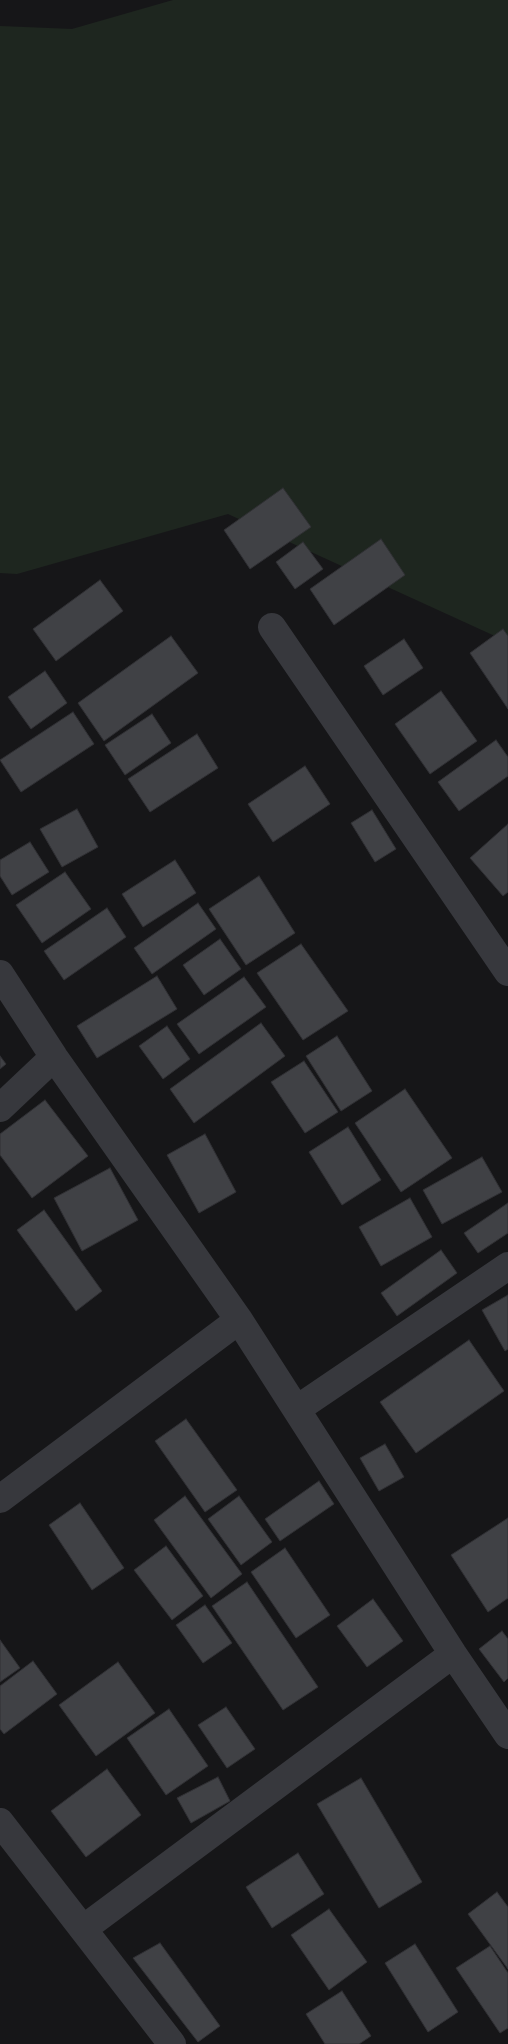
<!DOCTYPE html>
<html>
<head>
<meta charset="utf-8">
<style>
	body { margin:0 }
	canvas { display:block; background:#161618 }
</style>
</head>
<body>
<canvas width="508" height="2044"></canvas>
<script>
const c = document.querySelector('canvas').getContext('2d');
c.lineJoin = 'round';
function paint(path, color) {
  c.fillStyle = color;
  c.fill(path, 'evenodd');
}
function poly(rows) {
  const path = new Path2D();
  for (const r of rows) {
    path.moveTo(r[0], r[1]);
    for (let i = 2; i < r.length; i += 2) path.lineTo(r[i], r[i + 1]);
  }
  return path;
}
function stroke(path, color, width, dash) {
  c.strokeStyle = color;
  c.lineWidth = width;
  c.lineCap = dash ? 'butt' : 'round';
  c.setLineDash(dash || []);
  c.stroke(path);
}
paint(poly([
	[173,0,508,0,508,642,228,514,17,574,0,573,0,26,72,29]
]), '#1e261f');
const building = poly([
	[283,488,311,527,250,569,224,530,283,488],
	[381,539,405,575,334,625,310,589,381,539],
	[303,542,323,569,295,589,276,562,303,542],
	[100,580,123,611,56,661,33,629,100,580],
	[503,629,508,636,508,709,470,653,503,629],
	[171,636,198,673,104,741,78,703,171,636],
	[404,639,423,668,383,695,364,666,404,639],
	[45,671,67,703,31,729,8,697,45,671],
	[441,691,477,741,430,774,395,724,441,691],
	[73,712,94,744,21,792,0,760,73,712],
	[152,714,171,743,125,775,105,745,152,714],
	[197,734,218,768,150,812,128,779,197,734],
	[496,740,508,757,508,776,459,811,438,782,496,740],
	[305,766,330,804,273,842,248,804,305,766],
	[77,809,98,847,62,867,40,829,77,809],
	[372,810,396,849,375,862,351,823,372,810],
	[508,824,508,892,503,896,470,858,508,824],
	[30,842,49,872,12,895,0,876,0,860,30,842],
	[175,860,196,893,143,927,122,894,175,860],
	[65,872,91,909,42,943,16,905,65,872],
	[259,876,295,933,246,965,209,909,259,876],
	[198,903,216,929,152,974,134,948,198,903],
	[107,908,126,937,64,980,44,951,107,908],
	[220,939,241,969,204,995,183,965,220,939],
	[301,944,348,1011,303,1040,257,973,301,944],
	[157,976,177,1009,97,1058,77,1026,157,976],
	[244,977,266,1007,199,1054,177,1024,244,977],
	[261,1023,285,1056,194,1123,170,1089,261,1023],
	[167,1026,190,1059,163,1079,139,1046,167,1026],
	[337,1036,372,1091,341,1111,306,1056,337,1036],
	[0,1056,6,1064,0,1069,0,1056],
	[304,1061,338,1112,305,1133,271,1082,304,1061],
	[405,1089,452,1158,401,1192,355,1123,405,1089],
	[45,1100,88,1156,32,1198,0,1155,0,1134,45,1100],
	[348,1127,381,1180,342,1205,309,1152,348,1127],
	[205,1134,236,1192,199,1213,167,1155,205,1134],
	[482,1157,502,1192,442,1224,423,1190,482,1157],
	[110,1168,138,1220,82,1251,54,1198,110,1168],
	[410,1198,432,1237,381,1266,359,1227,410,1198],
	[508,1203,508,1233,478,1253,464,1233,508,1203],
	[44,1210,102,1291,76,1311,17,1230,44,1210],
	[441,1250,457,1273,397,1316,381,1293,441,1250],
	[508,1295,508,1349,505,1351,482,1310,508,1295],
	[469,1340,504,1391,416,1453,380,1402,469,1340],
	[186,1419,237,1490,205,1512,155,1441,186,1419],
	[385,1444,404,1477,379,1491,360,1458,385,1444],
	[319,1481,334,1504,280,1541,265,1519,319,1481],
	[185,1496,242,1574,211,1598,154,1520,185,1496],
	[239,1496,272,1542,241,1565,208,1519,239,1496],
	[80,1503,124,1568,92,1590,49,1525,80,1503],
	[508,1518,508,1598,488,1612,451,1555,508,1518],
	[166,1546,203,1596,172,1620,134,1570,166,1546],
	[285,1548,330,1615,296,1638,251,1572,285,1548],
	[247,1582,318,1687,283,1710,212,1606,247,1582],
	[373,1599,403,1641,367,1667,337,1626,373,1599],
	[205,1605,232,1643,203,1663,176,1625,205,1605],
	[502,1631,508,1639,508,1678,504,1682,479,1649,502,1631],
	[0,1640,20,1668,0,1682,0,1640],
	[33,1661,57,1694,4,1734,0,1729,0,1686,33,1661],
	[118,1662,155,1713,96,1756,59,1705,118,1662],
	[226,1707,255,1749,227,1768,198,1725,226,1707],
	[169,1709,208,1766,166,1795,127,1738,169,1709],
	[107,1769,141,1815,86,1857,51,1811,107,1769],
	[218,1777,230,1801,191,1823,177,1798,218,1777],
	[361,1778,422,1882,379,1908,317,1804,361,1778],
	[298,1853,324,1894,272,1928,246,1887,298,1853],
	[497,1892,508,1907,508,1969,468,1914,497,1892],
	[329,1909,367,1962,329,1990,291,1935,329,1909],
	[160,1943,220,2026,198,2042,133,1958,160,1943],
	[415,1944,458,2012,428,2032,385,1963,415,1944],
	[490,1946,508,1973,508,2028,500,2033,456,1968,490,1946],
	[342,1991,371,2036,359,2044,325,2044,306,2014,342,1991]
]);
paint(building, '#404145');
stroke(building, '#303034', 1);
stroke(poly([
	[272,627,508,972],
	[0,974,54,1057,239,1320,453,1654,508,1735],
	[0,1108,54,1057],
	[297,1409,508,1266],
	[0,1499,239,1320],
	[0,1822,172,2044],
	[83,1929,453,1654]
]), '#37383d', 28);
</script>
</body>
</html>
